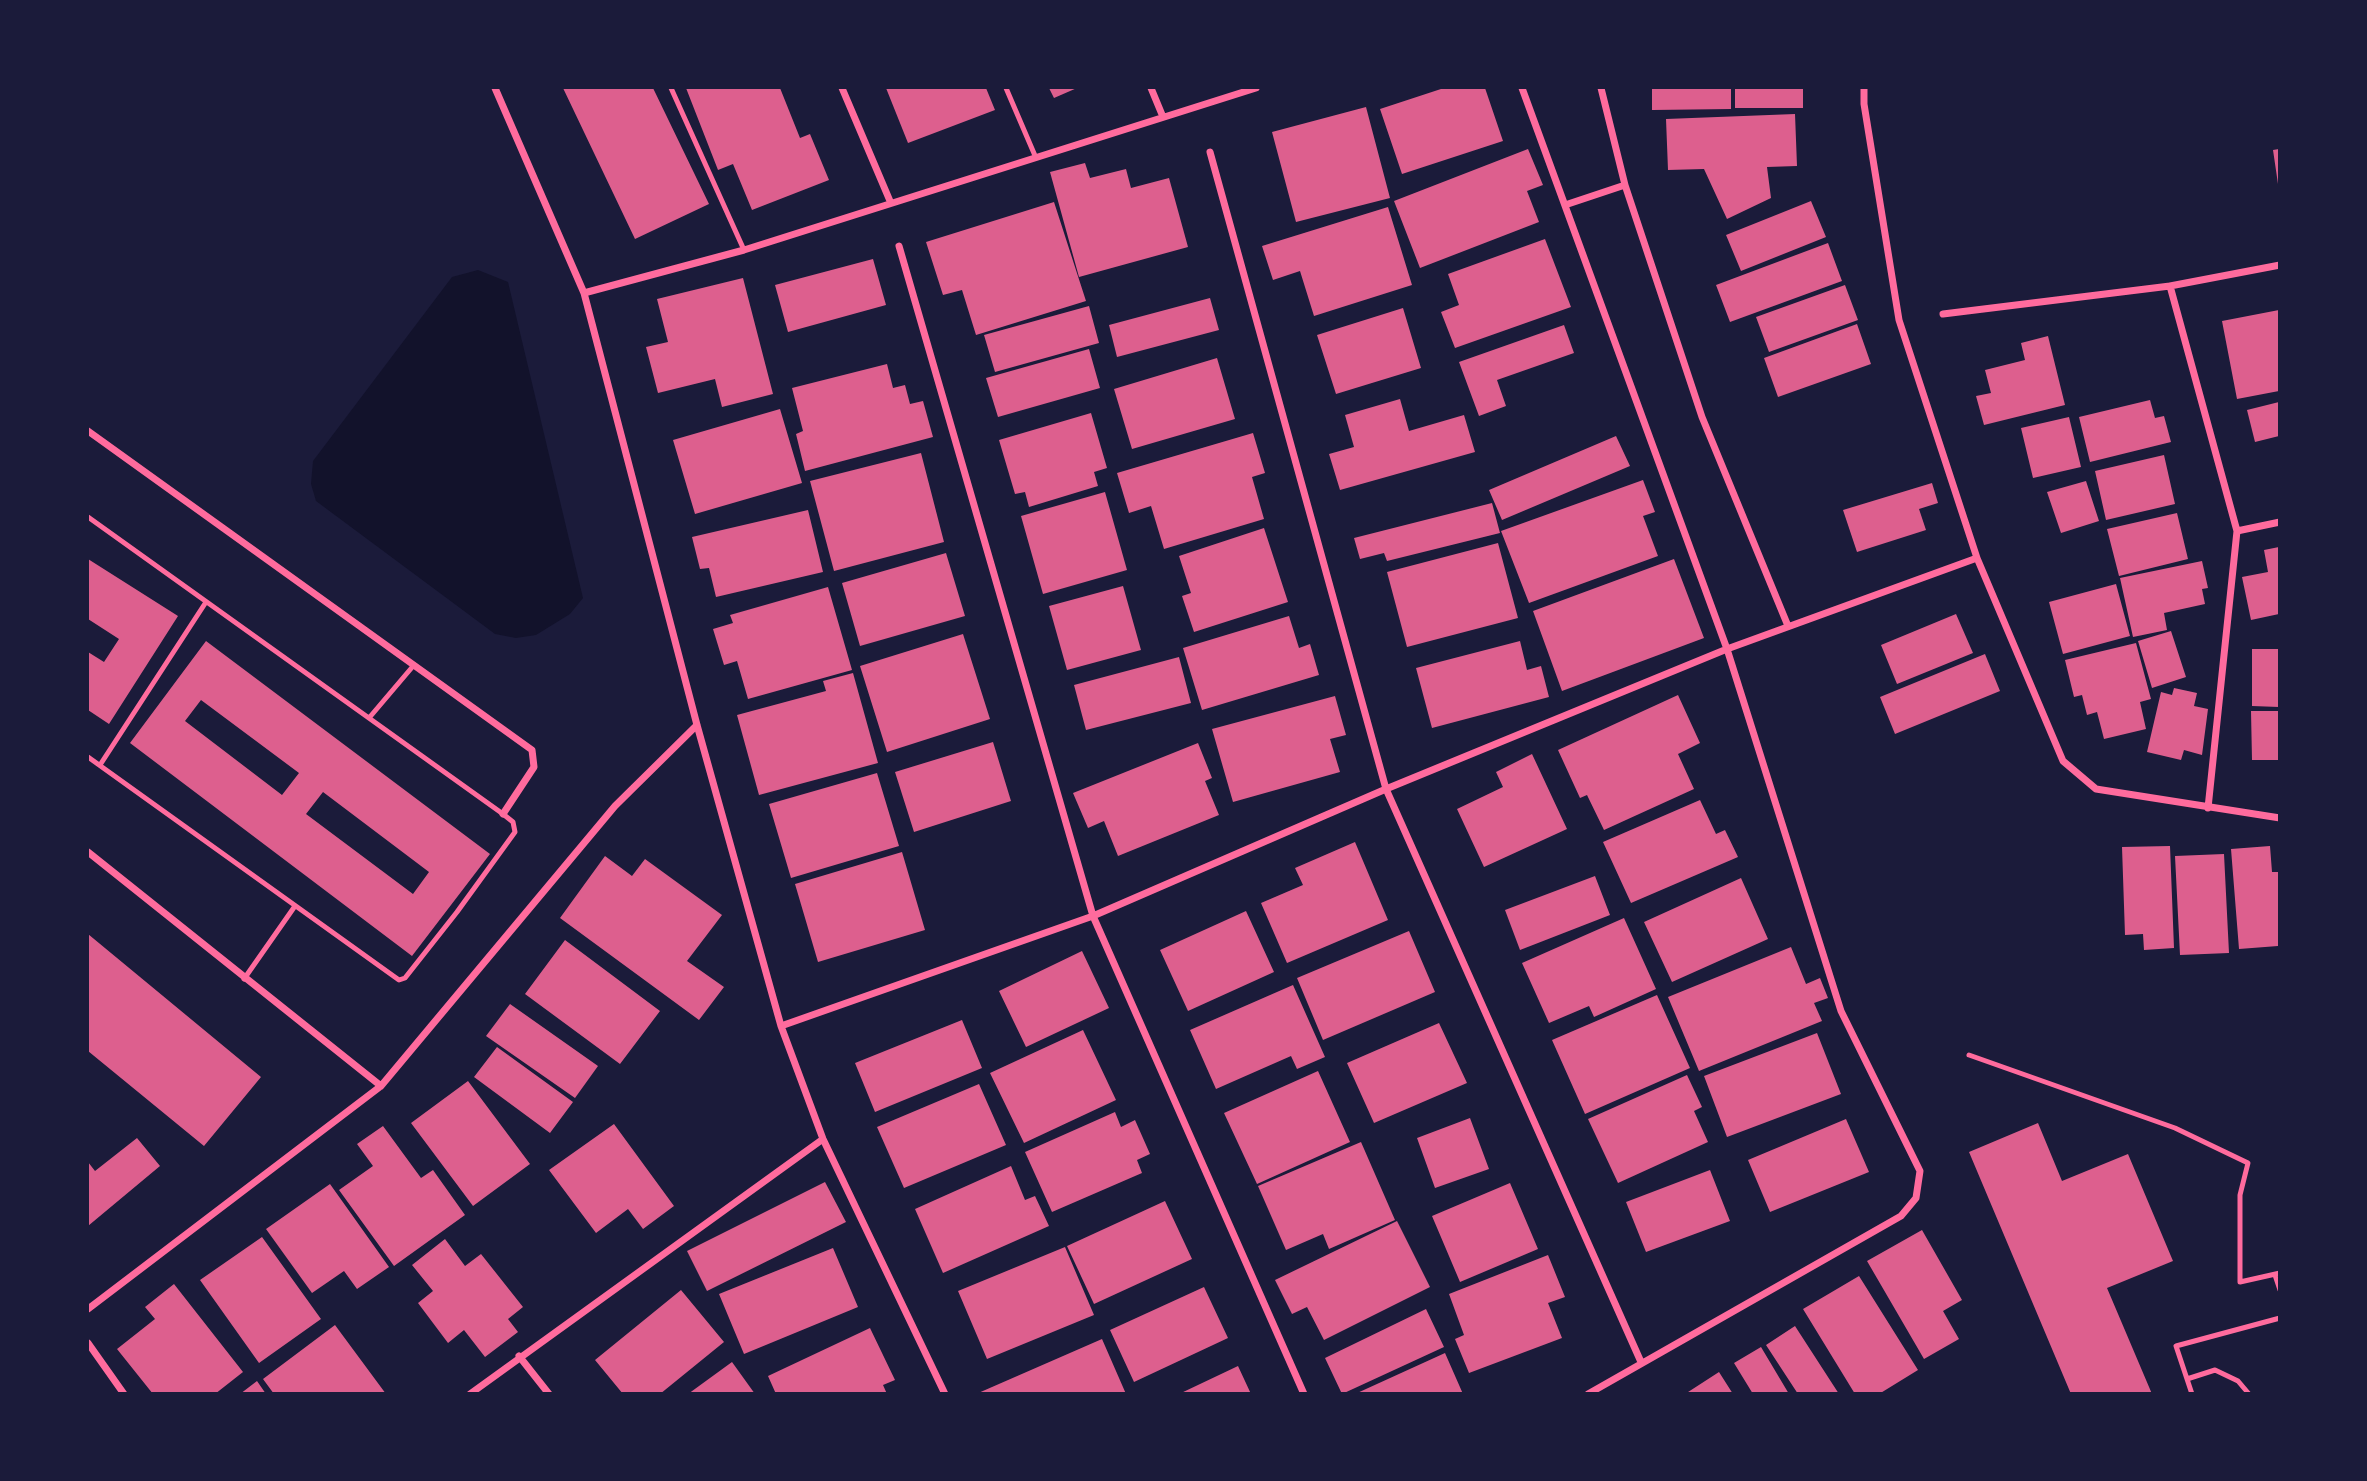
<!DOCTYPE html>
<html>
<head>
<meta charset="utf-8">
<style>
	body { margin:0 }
	#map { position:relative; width:2367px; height:1481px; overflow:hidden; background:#1b1b3a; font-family:Lato,sans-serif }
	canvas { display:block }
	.frame { position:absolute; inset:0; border:89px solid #1b1b3a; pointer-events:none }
</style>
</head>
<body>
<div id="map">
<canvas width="2367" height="1481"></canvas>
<div class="frame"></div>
</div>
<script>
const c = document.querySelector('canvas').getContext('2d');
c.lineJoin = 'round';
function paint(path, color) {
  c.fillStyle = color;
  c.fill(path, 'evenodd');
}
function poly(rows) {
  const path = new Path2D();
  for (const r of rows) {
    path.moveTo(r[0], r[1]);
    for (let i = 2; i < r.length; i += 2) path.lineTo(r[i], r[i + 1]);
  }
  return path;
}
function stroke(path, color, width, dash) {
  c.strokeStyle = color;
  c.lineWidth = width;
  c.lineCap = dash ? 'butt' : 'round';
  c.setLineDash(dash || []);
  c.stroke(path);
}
paint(poly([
	[478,270,508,282,583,598,570,614,536,635,516,638,495,634,316,501,311,484,313,461,452,277]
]), '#12122b');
paint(poly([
	[563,88,653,88,709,204,635,239],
	[686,88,780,88,800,138,810,134,829,180,752,210,733,164,718,170],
	[886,88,986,88,995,110,908,143],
	[1049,88,1077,88,1054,98],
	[1444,88,1485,88,1503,141,1402,174,1380,109],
	[1652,88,1731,88,1731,109,1652,110],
	[1735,88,1803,88,1803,108,1735,108],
	[1366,107,1390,198,1296,222,1272,132],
	[1795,114,1797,166,1767,167,1771,198,1727,219,1704,169,1668,170,1666,119],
	[1528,149,1543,185,1527,191,1539,222,1420,268,1394,201],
	[2279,149,2279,184,2278,184,2273,150],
	[1085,163,1090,178,1126,169,1131,188,1169,178,1188,247,1079,277,1050,172],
	[1811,201,1826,237,1741,271,1726,235],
	[1054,202,1086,301,976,335,962,290,943,295,926,242],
	[1388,207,1412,285,1314,316,1300,271,1273,280,1262,246],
	[1545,239,1571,307,1455,348,1441,312,1459,305,1448,274],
	[1828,243,1842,281,1730,322,1716,285],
	[873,259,886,305,788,332,775,285],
	[743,278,773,394,722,407,715,379,658,393,646,347,668,342,657,299],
	[1845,285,1858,320,1769,352,1756,317],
	[1210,298,1219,330,1117,357,1109,325],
	[1089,306,1099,343,995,372,984,335],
	[1403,308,1421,368,1336,394,1317,335],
	[2279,310,2279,391,2237,399,2222,321],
	[1857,324,1871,364,1778,397,1764,358],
	[1564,325,1574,353,1497,380,1506,406,1479,416,1459,362],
	[2048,336,2065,405,1984,425,1976,396,1991,393,1985,370,2025,360,2021,343],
	[1089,349,1100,388,998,417,986,378],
	[1217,358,1235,419,1132,449,1114,389],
	[887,364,893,388,905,385,910,404,923,401,933,437,805,471,796,434,803,431,792,388],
	[1400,399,1409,431,1464,415,1475,452,1340,490,1329,454,1354,447,1345,415],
	[2150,400,2155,418,2164,416,2171,442,2090,462,2079,417],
	[2279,402,2279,436,2255,442,2247,410],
	[780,409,802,483,695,514,673,440],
	[1091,413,1107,468,1094,472,1098,486,1029,507,1025,492,1015,494,999,440],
	[2069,417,2081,467,2033,478,2021,428],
	[1253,433,1265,473,1252,477,1264,519,1164,549,1151,506,1129,513,1117,473],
	[1616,436,1630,466,1502,520,1489,490],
	[921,453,944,542,834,571,810,481],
	[2164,455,2175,504,2106,520,2095,471],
	[1643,480,1655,512,1643,516,1658,556,1529,603,1501,531],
	[2086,481,2099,521,2061,533,2047,492],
	[1932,483,1938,503,1919,509,1926,530,1857,552,1843,510],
	[1105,492,1127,570,1043,594,1021,516],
	[1492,503,1500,533,1387,561,1384,553,1360,559,1354,538],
	[808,510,823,572,716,597,709,568,700,569,692,537],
	[2177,513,2188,559,2119,576,2107,529],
	[1264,528,1288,602,1194,632,1182,596,1191,593,1179,556],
	[1498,543,1518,618,1407,647,1387,572],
	[2279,547,2279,614,2251,620,2242,577,2268,572,2264,550],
	[946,553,965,616,860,646,842,583],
	[88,559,178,616,109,724,88,710,88,652,104,662,119,639,88,619],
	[1674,559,1704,638,1562,691,1533,611],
	[2202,561,2208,588,2202,589,2205,604,2164,613,2167,630,2133,637,2120,578],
	[2116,584,2130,636,2063,654,2049,602],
	[1123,586,1141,650,1067,670,1049,606],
	[828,587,852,670,748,699,737,661,724,665,713,629,733,623,730,615],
	[1956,614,1973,653,1897,684,1881,645],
	[1289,616,1299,648,1310,644,1319,675,1202,710,1183,648],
	[2171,631,2186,677,2152,688,2138,641],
	[963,634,990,719,887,752,860,666],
	[206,641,490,854,412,956,130,743],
	[201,700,299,773,282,795,185,721],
	[323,792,429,872,413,894,306,814],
	[1520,641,1527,670,1541,666,1549,697,1432,728,1416,668],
	[2136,643,2151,699,2140,702,2146,729,2104,739,2097,712,2087,715,2082,695,2074,697,2065,660],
	[2252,649,2279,649,2279,707,2252,706],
	[1985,654,2000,691,1895,734,1880,697],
	[1179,657,1191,703,1086,730,1074,685],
	[853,673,878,763,759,795,737,715,826,691,823,681],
	[2174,688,2197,693,2194,706,2208,709,2202,755,2184,750,2181,760,2147,752,2161,692,2172,695],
	[1678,695,1700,743,1678,754,1694,789,1604,830,1587,795,1580,798,1558,750],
	[1335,696,1346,735,1330,739,1340,772,1233,802,1212,729],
	[2251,711,2279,711,2279,760,2252,760],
	[993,742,1011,801,914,832,895,772],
	[1198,743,1212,778,1205,781,1219,815,1118,856,1104,821,1088,828,1073,793],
	[1532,754,1567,829,1484,867,1457,809,1503,787,1496,772],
	[877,773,899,846,791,878,769,804],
	[1700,800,1716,834,1725,830,1738,857,1631,903,1603,842],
	[1355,842,1388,920,1287,963,1261,903,1303,885,1295,868],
	[2170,846,2174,948,2144,950,2143,934,2125,935,2122,847],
	[2270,846,2272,872,2279,872,2278,946,2239,949,2231,849],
	[902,852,925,930,818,962,795,884],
	[2224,854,2229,953,2180,955,2175,856],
	[605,856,632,876,645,859,722,915,687,961,724,987,699,1020,560,918],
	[1595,876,1610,915,1520,950,1505,910],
	[1741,878,1768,939,1672,982,1644,922],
	[1246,911,1274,972,1188,1011,1160,950],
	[1624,918,1656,989,1594,1017,1589,1006,1549,1023,1522,963],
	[1409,931,1435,992,1323,1040,1297,978],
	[88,934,261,1077,204,1146,88,1051],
	[565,940,660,1011,620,1064,525,994],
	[1791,947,1806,984,1820,978,1828,998,1814,1003,1822,1021,1699,1071,1668,997],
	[1082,951,1109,1008,1026,1047,999,991],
	[1293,985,1325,1057,1297,1069,1291,1056,1216,1089,1190,1030],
	[1657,995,1690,1068,1585,1114,1552,1040],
	[510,1004,598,1066,575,1098,486,1036],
	[962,1020,982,1068,875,1112,855,1063],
	[1439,1023,1467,1083,1374,1123,1347,1063],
	[1083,1030,1116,1100,1024,1143,990,1073],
	[1817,1033,1841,1094,1727,1137,1704,1076],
	[497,1047,573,1102,550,1133,474,1077],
	[1318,1071,1350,1142,1257,1184,1224,1113],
	[1687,1075,1702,1107,1694,1111,1708,1142,1618,1183,1588,1119],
	[468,1081,530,1164,473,1206,411,1123],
	[979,1084,1006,1145,904,1188,877,1127],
	[1115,1112,1121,1127,1135,1120,1150,1154,1137,1160,1142,1173,1052,1212,1025,1152],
	[1470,1118,1489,1169,1435,1188,1417,1138],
	[1846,1119,1869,1172,1770,1212,1748,1160],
	[2038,1123,2062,1181,2128,1154,2173,1261,2107,1288,2152,1394,2071,1394,1969,1152],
	[614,1124,674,1206,643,1229,628,1209,596,1233,549,1170],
	[383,1126,421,1178,433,1170,465,1215,394,1266,339,1190,373,1166,357,1144],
	[137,1138,160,1166,88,1226,88,1162,95,1171],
	[1361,1142,1395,1220,1329,1249,1323,1234,1286,1250,1258,1186],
	[1011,1166,1025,1200,1035,1196,1049,1226,943,1273,915,1209],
	[1710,1170,1730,1221,1646,1252,1626,1202],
	[825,1182,846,1222,707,1291,687,1251],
	[1510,1183,1538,1249,1460,1282,1432,1216],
	[330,1184,389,1267,357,1289,344,1271,312,1293,266,1229],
	[1165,1201,1192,1259,1094,1304,1067,1246],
	[1397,1221,1430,1287,1324,1340,1307,1307,1292,1314,1275,1280],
	[1922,1230,1962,1300,1943,1311,1959,1339,1924,1359,1867,1261],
	[262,1237,321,1319,259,1363,200,1280],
	[445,1239,465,1266,481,1254,523,1307,508,1319,518,1332,485,1357,464,1330,448,1343,418,1303,433,1291,412,1265],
	[1065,1247,1094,1315,987,1359,958,1291],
	[833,1248,858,1307,744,1354,719,1294],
	[1548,1255,1565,1297,1548,1303,1562,1338,1469,1373,1455,1339,1464,1335,1449,1294],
	[1859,1276,1918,1370,1879,1394,1855,1394,1803,1309],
	[174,1284,243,1372,215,1394,153,1394,117,1349,155,1319,145,1307],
	[1204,1287,1228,1338,1134,1382,1110,1330],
	[681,1290,724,1342,660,1394,623,1394,595,1360],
	[1426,1309,1444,1347,1342,1394,1325,1358],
	[335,1325,386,1394,274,1394,263,1379],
	[1795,1326,1839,1394,1798,1394,1766,1345],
	[870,1328,895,1380,883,1385,887,1394,776,1394,768,1376],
	[1102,1339,1126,1394,976,1394],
	[1761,1347,1789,1394,1753,1394,1734,1363],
	[1445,1353,1463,1394,1355,1394],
	[732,1362,755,1394,688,1394],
	[1238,1366,1251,1394,1179,1394],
	[1719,1372,1733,1394,1685,1394],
	[257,1381,266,1394,240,1394]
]), '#dd5f8e');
stroke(poly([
	[671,88,744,250],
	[1006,88,1036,158],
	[88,517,503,814,513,822,515,832,457,912,405,978,399,980,88,757],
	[369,718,414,665],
	[100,765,206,602],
	[244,979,295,906],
	[1969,1055,2175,1128,2248,1163,2240,1195,2240,1282,2280,1273],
	[2275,1275,2280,1290],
	[2187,1379,2215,1370,2238,1381,2249,1394],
	[2192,1394,2176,1346,2280,1318]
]), '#ff6b9d', 5);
stroke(poly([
	[495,88,584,293,697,725,781,1026,823,1139,945,1394],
	[842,88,890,201],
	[1151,88,1163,117],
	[1522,88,1727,649,1841,1011,1920,1171,1916,1198,1901,1216,1588,1394],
	[1601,88,1625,185,1702,417,1788,626],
	[1864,88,1864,104,1899,320,1977,558,2063,761,2096,789,2280,818],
	[1210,152,1386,789,1641,1362],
	[1565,205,1625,185],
	[899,246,1093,916,1304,1394],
	[2170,286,2237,531,2208,808],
	[584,293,744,250,1256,88],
	[1943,314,2170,286,2280,265],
	[88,431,532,750,534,767,503,814],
	[2237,531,2280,522],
	[88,852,381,1086],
	[781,1026,1093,916,1386,789,1727,649,1977,558],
	[88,1309,381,1086,615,806,697,725],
	[88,1343,124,1394],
	[519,1356,549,1394],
	[470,1394,823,1139]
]), '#ff6b9d', 7);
</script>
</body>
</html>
